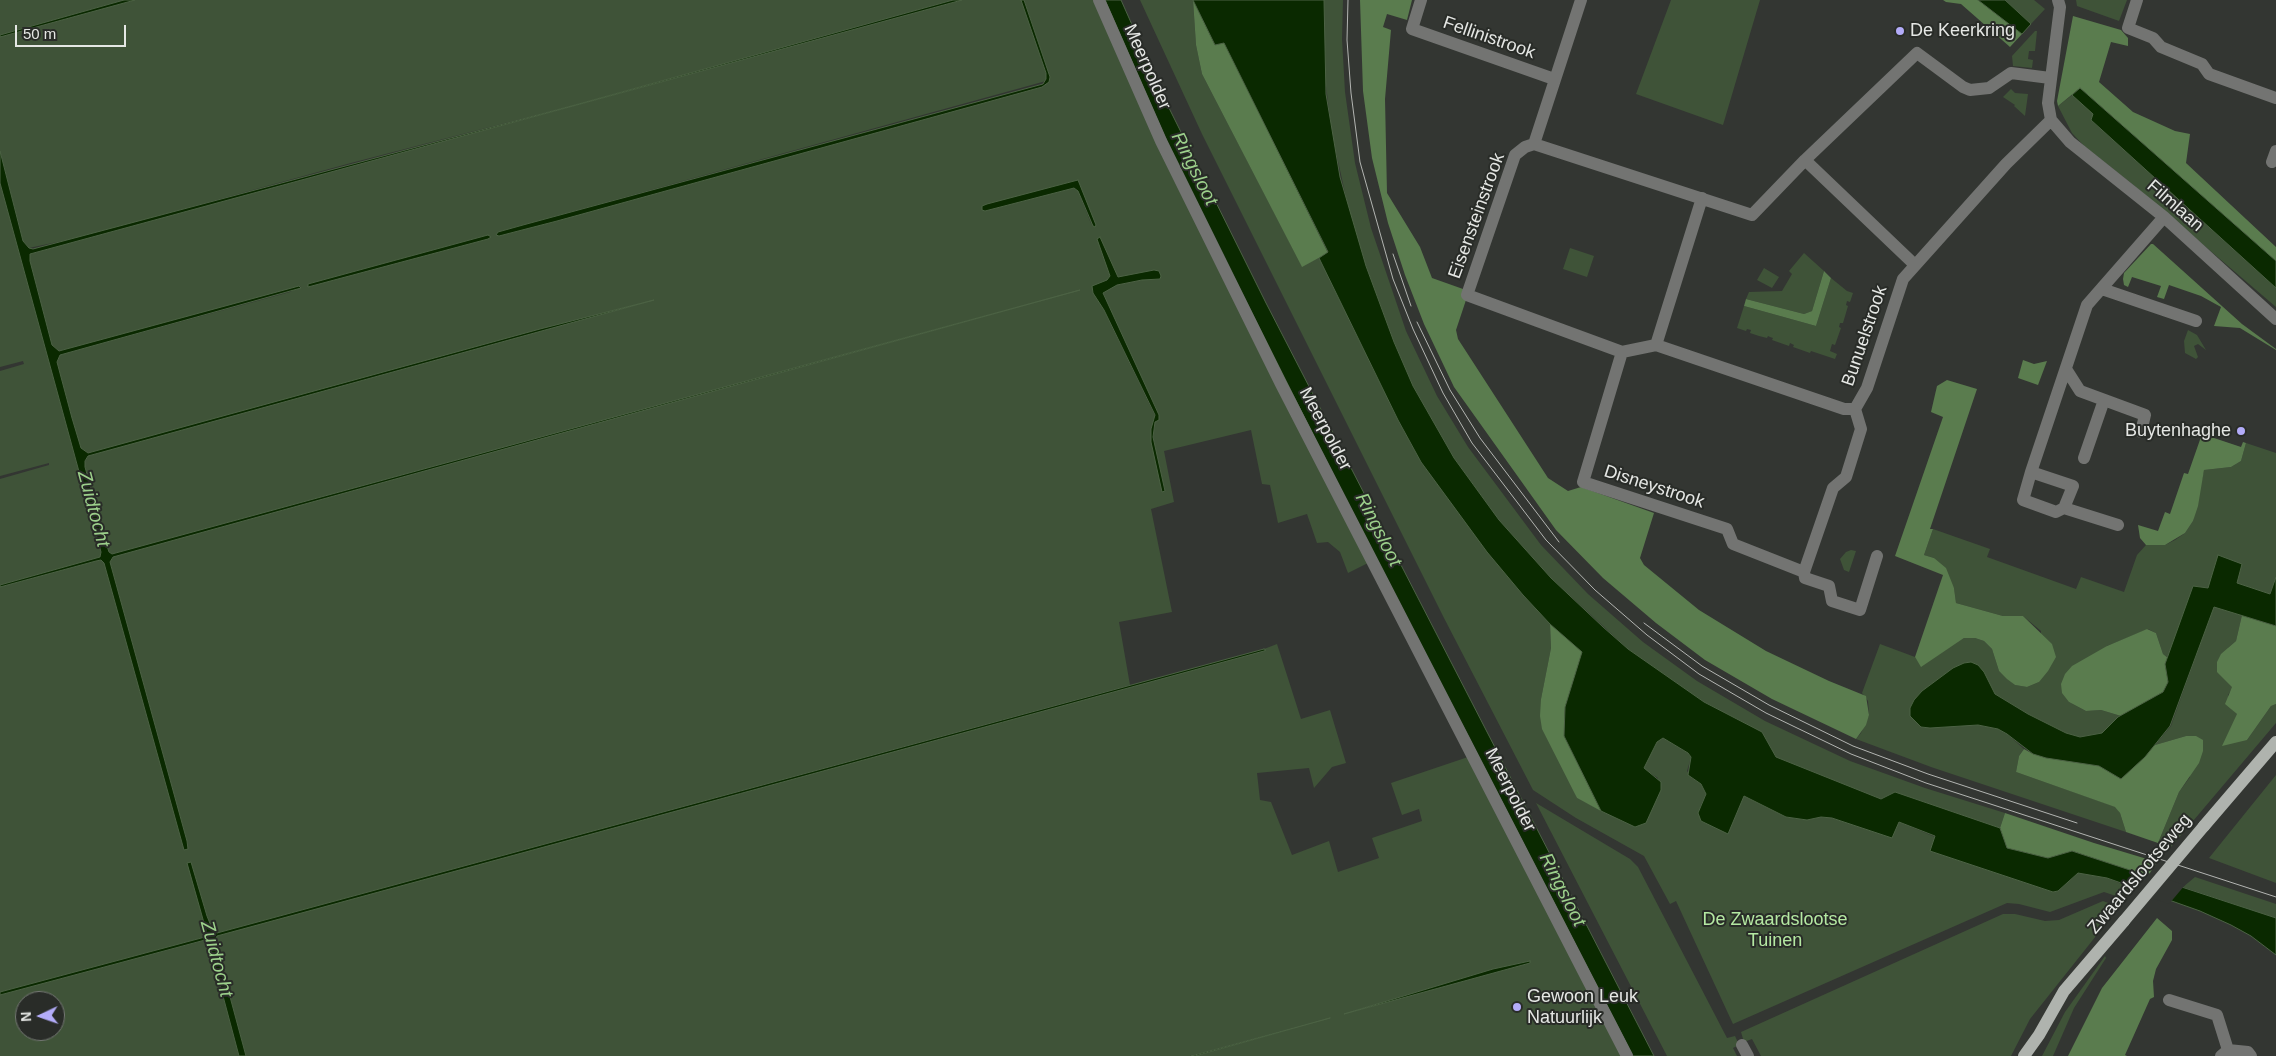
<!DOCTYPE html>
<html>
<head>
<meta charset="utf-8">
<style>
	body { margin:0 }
	#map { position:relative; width:2276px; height:1056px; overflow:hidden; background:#333632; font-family:Helvetica,sans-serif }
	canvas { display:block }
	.north { position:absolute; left:15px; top:991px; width:50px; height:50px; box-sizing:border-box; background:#292c28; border:1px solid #747773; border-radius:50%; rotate:267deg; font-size:14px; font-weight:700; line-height:20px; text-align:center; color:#e5e7e4 }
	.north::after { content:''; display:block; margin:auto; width:18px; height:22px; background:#b3acf9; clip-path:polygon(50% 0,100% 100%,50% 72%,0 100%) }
	.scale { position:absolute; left:15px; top:25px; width:111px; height:22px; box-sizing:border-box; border:2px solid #e5e7e4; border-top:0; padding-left:6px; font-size:15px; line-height:18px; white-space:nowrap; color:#e5e7e4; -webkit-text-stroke:4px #292c28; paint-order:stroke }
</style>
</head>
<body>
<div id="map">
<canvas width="2276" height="1056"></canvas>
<div class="north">N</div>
<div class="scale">50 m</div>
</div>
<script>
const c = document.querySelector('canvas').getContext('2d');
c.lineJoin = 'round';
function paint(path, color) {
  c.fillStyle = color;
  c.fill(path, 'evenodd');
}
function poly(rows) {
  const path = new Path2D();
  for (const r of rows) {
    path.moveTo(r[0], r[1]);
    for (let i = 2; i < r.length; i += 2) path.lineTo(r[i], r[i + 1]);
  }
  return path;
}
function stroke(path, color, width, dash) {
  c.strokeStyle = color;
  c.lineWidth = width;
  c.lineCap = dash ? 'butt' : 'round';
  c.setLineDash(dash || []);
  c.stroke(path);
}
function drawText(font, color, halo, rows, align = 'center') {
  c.font = font + ' Helvetica,sans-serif';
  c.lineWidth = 4;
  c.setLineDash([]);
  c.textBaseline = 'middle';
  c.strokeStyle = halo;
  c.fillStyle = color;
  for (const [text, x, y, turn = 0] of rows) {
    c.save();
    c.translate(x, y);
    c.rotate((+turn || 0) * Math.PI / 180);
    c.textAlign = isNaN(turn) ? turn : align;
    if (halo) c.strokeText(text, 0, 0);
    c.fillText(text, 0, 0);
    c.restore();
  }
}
paint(poly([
	[0,0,124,0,0,35],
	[135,0,953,0,575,105,351,163,81,237,29,248,23,241,0,151,0,37],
	[962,0,1021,0,1046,73,1046,81,523,225,498,232,496,235,499,236,557,221,1042,87,1050,77,1024,0,1105,0,1633,1056,1195,1056,1329,1018,1190,1056,246,1056,215,941,216,936,1264,651,1264,649,1277,644,1301,719,1330,710,1346,763,1332,767,1314,788,1309,768,1257,773,1260,800,1271,802,1292,855,1329,841,1338,872,1379,858,1372,838,1422,821,1419,809,1402,815,1391,783,1468,757,1368,563,1348,573,1340,552,1328,542,1317,543,1307,514,1278,523,1270,485,1262,484,1251,430,1164,451,1174,502,1151,509,1172,612,1119,622,1130,685,217,933,213,931,207,916,191,862,188,863,206,930,205,937,0,992,0,587,96,561,101,560,104,563,184,850,188,849,187,841,110,562,113,557,1080,290,112,554,109,552,106,543,85,467,85,462,88,456,654,300,88,453,81,448,72,418,57,362,60,355,290,292,301,286,59,351,52,345,30,261,30,254],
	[1078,180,1092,226,1078,191,1074,188,985,211,982,206],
	[488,235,488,239,308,287,308,284],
	[1108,270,1114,270,1118,277,1123,277,1154,270,1160,279,1142,280,1117,285,1102,292,1159,415,1155,422,1153,437,1165,491,1163,492,1151,429,1155,416,1098,298,1110,276],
	[1530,961,1530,963,1344,1014,1493,969],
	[1140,0,1193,0,1196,45,1202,74,1302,266,1319,258,1398,420,1421,462,1523,595,1550,624,1551,648,1541,699,1577,798,1635,827,1658,778,1644,769,1645,764,1657,742,1663,738,1688,753,1691,757,1687,771,1692,778,1701,784,1706,794,1700,807,1728,833,1744,796,1786,817,1807,820,1821,817,1832,818,1891,837,1899,822,1935,837,1931,851,2053,892,2058,891,2078,873,2107,878,2131,888,2122,898,2104,892,2050,912,2019,904,2007,903,1733,1024,1676,901,1670,904,1644,856,1576,818,1533,790,1444,618,1202,134],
	[1324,0,1343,0,1342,39,1345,92,1355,163,1371,228,1406,331,1437,396,1468,447,1541,545,1588,594,1643,642,1697,681,1765,721,1850,761,1925,788,2005,813,2000,828,1895,792,1881,799,1776,757,1762,732,1704,702,1628,649,1551,578,1499,520,1454,458,1413,386,1394,342,1366,266,1350,215,1332,134,1324,69],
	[1671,0,1760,0,1723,125,1636,94],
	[2005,0,2034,0,2045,9,2031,24],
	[2076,0,2127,0,2119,21,2077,6],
	[2035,31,2037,31,2035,51,2029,51,2028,59,2033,60,2032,68,2013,66,2012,56],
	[2011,89,2015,93,2028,94,2025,116,2014,106,2015,105,2003,97],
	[2072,95,2094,114,2091,120,2276,288,2276,307,2131,183,2085,147,2072,133,2058,106],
	[0,183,101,552,100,557,85,562,0,585,0,479,49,465,49,463,0,476,0,371,24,364,23,361,0,367],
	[1570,248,1594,256,1587,277,1563,269],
	[1804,253,1824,271,1812,311,1804,314,1746,299,1749,292,1782,291,1792,274,1789,271],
	[1764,268,1779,277,1772,288,1757,280],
	[1831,278,1847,291,1853,293,1850,302,1847,301,1846,305,1848,306,1843,323,1840,323,1839,327,1841,328,1835,345,1832,344,1830,351,1837,354,1835,359,1811,351,1810,353,1793,347,1794,345,1790,343,1789,346,1772,340,1773,338,1770,337,1768,336,1767,338,1759,336,1750,333,1751,330,1747,329,1746,331,1737,328,1744,306,1816,326],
	[2188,330,2197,335,2206,350,2198,344,2194,346,2198,357,2196,359,2185,353,2184,341],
	[2246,443,2276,453,2276,577,2270,594,2236,583,2208,588,2193,586,2168,658,2163,654,2156,633,2148,629,2107,646,2069,702,2086,711,2101,710,2121,716,2102,733,2080,737,2066,733,2028,714,1995,694,1978,665,1922,727,1930,728,1978,725,1998,729,2007,734,2024,749,2019,756,2016,772,2116,807,2120,813,2126,832,1931,767,1856,739,1861,733,1869,715,1868,701,1862,693,1880,644,1915,657,1921,666,1964,638,1975,638,1984,641,1992,649,1999,671,2015,685,2027,687,2039,682,2041,631,2023,616,2003,616,1956,603,1954,588,1934,558,1924,555,1933,529,1990,549,1987,557,2076,589,2081,577,2124,592,2137,555,2146,545,2165,545,2175,540,2185,533,2193,521,2204,470,2231,467,2241,461],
	[1851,550,1856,551,1849,572,1844,570,1840,559,1846,552],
	[2214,606,2242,615,2236,641,2228,648,2233,687,2228,695,2229,706,2237,714,2247,740,2271,706,2276,704,2276,723,2171,847,2158,843,2179,792,2190,777,2186,736,2155,745,2171,726],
	[2276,775,2276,883,2209,858],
	[1536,803,1630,859,1638,867,1727,1038,1735,1036,1739,1045,1733,1048,1737,1056,1667,1056],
	[2195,877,2276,904,2276,918,2183,887],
	[2103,901,2119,907,2030,1019,2011,1056,1761,1056,1752,1039,1744,1042,1741,1032,2003,914,2015,914,2045,921,2059,920],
	[206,940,211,951,239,1056,0,1056,0,995],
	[25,1001,55,1001,55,1031,25,1031],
	[2105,956,2106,958,2074,1008,2053,1056,2042,1056,2065,1012]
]), '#3f5338');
paint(poly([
	[1193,0,1215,45,1224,42,1328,253,1302,267,1202,74,1196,45],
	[1360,0,1412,0,1407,20,1387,14,1383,27,1391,30,1385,99,1387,193,1420,247,1432,278,1463,289,1466,300,1456,330,1458,339,1548,478,1568,491,1581,487,1654,513,1640,558,1644,565,1699,610,1766,651,1829,681,1866,696,1869,715,1866,725,1856,739,1772,699,1705,660,1656,623,1603,578,1556,530,1454,387,1424,324,1405,275,1388,223,1372,158,1363,91],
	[1943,0,1978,0,2022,34,2010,47,1961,4,1946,2],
	[2073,16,2121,30,2128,38,2128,46,2111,42,2099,82,2133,112,2175,131,2190,134,2186,163,2276,247,2276,261,2080,88,2058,106,2057,101],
	[2151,244,2153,244,2242,324,2276,349,2276,350,2240,328,2214,326,2221,307,2201,296,2169,285,2164,299,2157,297,2161,286,2132,277,2128,287,2124,285,2123,279,2124,273],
	[1824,271,1831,278,1816,326,1744,306,1746,299,1804,314,1812,311],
	[2023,360,2034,364,2047,361,2038,385,2018,378],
	[1947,380,1977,389,1930,529,1933,529,1924,555,1934,558,1946,568,1954,588,1956,603,2003,616,2023,616,2052,644,2056,657,2048,671,2039,682,2027,687,2015,685,2007,679,1999,671,1992,649,1984,641,1975,638,1964,638,1921,667,1915,657,1943,575,1895,556,1943,417,1931,412,1937,386],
	[2202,434,2241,447,2243,442,2246,443,2241,461,2231,467,2204,470,2198,506,2193,521,2185,533,2165,545,2146,545,2140,538,2138,525,2158,531,2165,512,2170,514,2184,473,2188,474],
	[2242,615,2276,626,2276,704,2271,706,2247,740,2222,746,2237,714,2225,704,2232,687,2217,672,2217,662,2221,654,2236,641],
	[1550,624,1583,652,1565,707,1564,736,1601,811,1577,798,1542,729,1540,716,1541,699,1551,648],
	[2147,629,2156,633,2163,654,2168,658,2165,664,2168,682,2163,692,2121,716,2101,710,2086,711,2069,702,2062,693,2061,684,2065,674,2072,666,2107,646],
	[2186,736,2196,736,2203,740,2203,751,2199,763,2179,792,2158,843,2126,832,2120,813,2115,807,2016,772,2019,756,2024,749,2033,754,2099,766,2121,779,2155,745],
	[2005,813,2094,843,2157,862,2148,876,2072,851,2048,858,2007,848,2000,828],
	[2157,918,2172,931,2172,940,2156,969,2153,981,2154,997,2150,999,2125,1055,2127,1056,2068,1056,2102,988]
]), '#5a7c4e');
const water = poly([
	[124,0,135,0,0,37,0,35,124,0],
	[953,0,962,0,30,254,30,261,52,345,59,351,299,286,301,288,60,355,57,362,72,418,81,448,88,453,540,329,654,300,88,456,85,461,85,467,106,543,109,552,112,554,1080,290,113,557,110,562,187,841,188,849,184,850,104,563,101,560,96,561,0,587,0,585,100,557,101,552,0,183,0,151,23,241,29,248,33,249,575,105,953,0],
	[1021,0,1024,0,1050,77,1049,82,1042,87,557,221,499,236,496,235,498,232,523,225,1043,84,1046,79,1046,73,1021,0],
	[1105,0,1121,0,1169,108,1266,303,1654,1056,1633,1056,1335,478,1175,160,1105,0],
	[1193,0,1324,0,1326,94,1340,177,1366,266,1394,342,1413,386,1454,458,1499,520,1551,578,1603,627,1628,649,1704,702,1762,732,1776,757,1881,799,1895,792,2000,828,2007,848,2048,858,2072,851,2276,918,2276,955,2251,936,2231,925,2200,911,2107,878,2078,873,2058,891,2053,892,1930,851,1935,836,1899,822,1892,838,1832,818,1821,817,1807,820,1786,817,1744,796,1728,834,1701,821,1698,813,1706,794,1701,784,1688,775,1691,757,1688,753,1663,738,1657,742,1644,768,1661,782,1661,790,1646,823,1635,827,1601,811,1564,736,1565,707,1582,652,1550,624,1523,595,1487,552,1421,462,1398,420,1319,258,1328,252,1224,43,1215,45,1193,0],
	[1978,0,2005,0,2031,24,2022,34,1978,0],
	[2080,88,2276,261,2276,288,2091,120,2093,114,2072,95,2080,88],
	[1078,180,1096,225,1095,227,1093,226,1078,191,1074,188,985,211,982,210,982,206,987,204,1078,180],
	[488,235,491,237,488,239,308,287,308,284,488,235],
	[1100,237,1118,277,1154,270,1159,271,1161,276,1160,279,1142,280,1117,285,1103,293,1159,415,1159,420,1155,422,1153,437,1165,491,1162,492,1151,442,1151,429,1155,415,1104,310,1093,293,1092,286,1107,280,1110,276,1097,239,1100,237],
	[2218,555,2242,564,2237,583,2270,594,2276,577,2276,626,2214,607,2170,726,2145,757,2121,779,2099,766,2046,758,2033,754,2007,734,1998,729,1978,725,1930,728,1921,727,1910,716,1910,708,1914,700,1922,691,1953,668,1964,663,1971,662,1978,665,1984,672,1995,694,2028,714,2066,733,2080,737,2102,733,2118,717,2163,692,2168,682,2165,664,2193,586,2208,588,2218,555],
	[1264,649,1266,650,1264,651,217,936,215,941,246,1056,239,1056,211,951,205,940,0,995,0,992,205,937,206,930,187,863,191,862,207,916,213,931,217,933,1264,649],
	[1530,961,1530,963,1344,1014,1493,969,1530,961],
	[1330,1018,1195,1056,1191,1056,1330,1018]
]);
paint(water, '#0a2900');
stroke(water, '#4c6244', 1);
paint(poly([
	[2148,873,2185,885,2169,904,2132,891]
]), '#333632');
stroke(poly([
	[1099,0,1161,141,1281,384,1627,1056],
	[1421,0,1412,29,1554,79],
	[2058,0,2060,7,2048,103,2051,120,2070,142,2164,217,2276,319],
	[2137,0,2128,28,2153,38,2161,47,2202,64,2209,74,2276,98],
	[1534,144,1752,215,1805,160,1917,53,1963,87,1970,90,1989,88,2011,73,2050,78],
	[1534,144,1525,147,1515,155,1467,295,1622,352],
	[1534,144,1581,0],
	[1805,160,1915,265],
	[2272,162,2276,151],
	[2102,289,2196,321],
	[1656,345,1702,198],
	[1622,352,1656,345,1844,409,1855,409,1867,388,1903,279,2006,164,2051,120],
	[1622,352,1583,482,1727,529,1733,544,1804,572,1833,488,1846,477,1861,429,1855,409],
	[2066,369,2080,391,2145,415,2141,432],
	[2084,458,2104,400],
	[2031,472,2073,486,2064,508,2056,512,2023,500,2031,472,2087,305,2164,217],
	[2064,508,2118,525],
	[1804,572,1805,578,1829,586,1832,601,1860,610,1877,556],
	[2169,1000,2217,1015,2228,1050],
	[1742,1045,1748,1056],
	[2221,1056,2228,1050,2248,1052,2251,1056]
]), '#737472', 12);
stroke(poly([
	[2204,826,2276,742],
	[2024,1056,2039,1035,2064,991,2124,921]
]), '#afb3ae', 12);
stroke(poly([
	[1348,0,1347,40,1351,93,1360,162,1393,279,1413,329,1443,393,1472,443,1546,540,1595,590,1647,635,1699,674,1766,713,1851,754,1926,783,2276,897],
	[1393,254,1411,306],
	[1417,322,1450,390,1480,438,1559,542],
	[1644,623,1702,666,1769,705,1853,746,1928,774,2077,823]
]), '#b3b5b2', 1);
stroke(poly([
	[2124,921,2204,826]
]), '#afb3ae', 12);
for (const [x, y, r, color] of [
	[1900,31,5,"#b3acf9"],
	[2241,431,5,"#b3acf9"],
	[1517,1007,5,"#b3acf9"]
]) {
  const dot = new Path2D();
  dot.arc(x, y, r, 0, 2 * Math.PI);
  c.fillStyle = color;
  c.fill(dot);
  stroke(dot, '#292c28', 2);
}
drawText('18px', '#e5e7e4', '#292c28', [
	["De Keerkring",1910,31],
	["Buytenhaghe",2231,431,"right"],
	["Gewoon Leuk",1527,997],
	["Natuurlijk",1527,1018]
], 'left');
drawText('18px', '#e5e7e4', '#292c28', [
	["Fellinistrook",1489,38,19],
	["Meerpolder",1147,67,66],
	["Filmlaan",2175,206,41],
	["Eisensteinstrook",1477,216,-70],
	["Bunuelstrook",1865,336,-71],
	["Meerpolder",1325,429,62],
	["Disneystrook",1654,487,18],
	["Meerpolder",1510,790,63],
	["Zwaardslootseweg",2140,874,-50]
]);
drawText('18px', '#b4e8a2', '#292c28', [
	["De Zwaardslootse",1775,920],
	["Tuinen",1775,941]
]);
drawText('italic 19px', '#9cd08b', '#292c28', [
	["Ringsloot",1194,169,63],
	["Zuidtocht",93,509,75],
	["Ringsloot",1378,530,63],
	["Ringsloot",1562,890,63],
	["Zuidtocht",216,959,75]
]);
</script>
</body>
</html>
